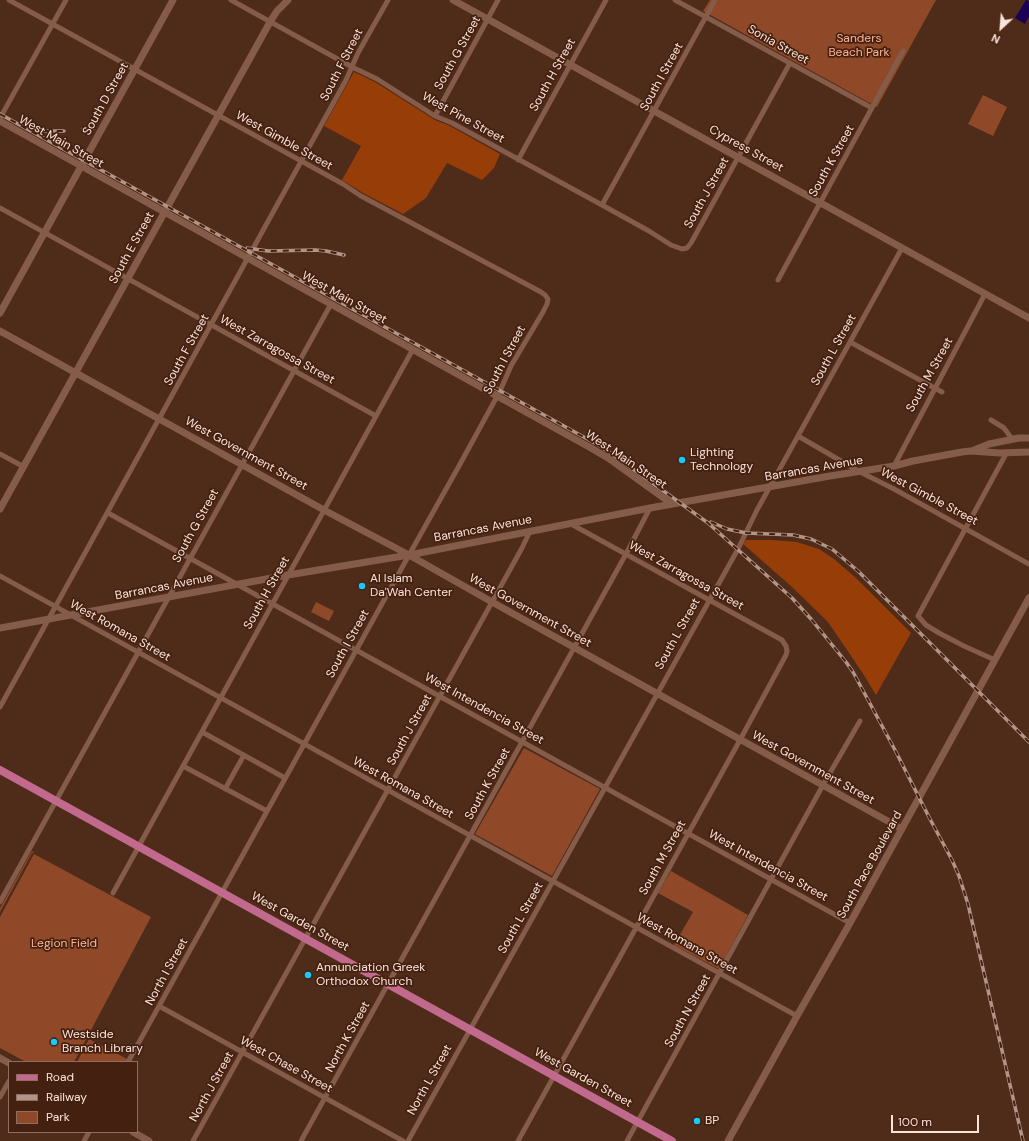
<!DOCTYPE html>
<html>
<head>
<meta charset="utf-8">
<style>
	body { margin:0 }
	#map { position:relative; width:1029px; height:1141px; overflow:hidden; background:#4f2b1a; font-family:"DM Sans",sans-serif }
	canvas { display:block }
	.legend { position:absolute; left:8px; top:1061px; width:130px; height:72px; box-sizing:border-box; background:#442010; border:1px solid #8e6e60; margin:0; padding:5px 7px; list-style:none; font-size:12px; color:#fce3d9 }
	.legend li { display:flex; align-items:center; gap:8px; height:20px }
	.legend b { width:20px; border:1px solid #8e6e60 }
	.north { position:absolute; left:981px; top:8px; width:40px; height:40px; -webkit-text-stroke:3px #442010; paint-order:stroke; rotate:206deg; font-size:11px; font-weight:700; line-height:16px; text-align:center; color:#fce3d9 }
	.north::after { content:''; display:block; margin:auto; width:14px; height:18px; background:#fce3d9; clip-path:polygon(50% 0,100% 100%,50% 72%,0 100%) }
	.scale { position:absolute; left:891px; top:1115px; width:88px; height:18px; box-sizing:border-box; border:2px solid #fce3d9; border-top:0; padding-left:5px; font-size:12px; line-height:14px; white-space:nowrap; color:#fce3d9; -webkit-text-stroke:3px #442010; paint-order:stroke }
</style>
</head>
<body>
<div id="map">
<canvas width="1029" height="1141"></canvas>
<ul class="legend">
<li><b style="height:5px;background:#c26a8e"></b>Road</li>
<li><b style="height:5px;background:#b39588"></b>Railway</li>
<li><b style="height:11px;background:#8f4928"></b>Park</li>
</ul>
<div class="north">N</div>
<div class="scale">100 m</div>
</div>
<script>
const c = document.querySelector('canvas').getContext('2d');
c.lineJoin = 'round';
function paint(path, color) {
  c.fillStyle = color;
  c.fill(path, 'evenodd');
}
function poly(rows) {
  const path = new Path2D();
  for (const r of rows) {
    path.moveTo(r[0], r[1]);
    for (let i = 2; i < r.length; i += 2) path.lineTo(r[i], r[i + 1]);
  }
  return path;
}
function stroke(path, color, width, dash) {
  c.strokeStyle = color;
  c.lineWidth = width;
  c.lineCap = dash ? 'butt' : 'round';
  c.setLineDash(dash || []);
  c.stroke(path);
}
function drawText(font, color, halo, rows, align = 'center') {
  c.font = font + ' "DM Sans",sans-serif';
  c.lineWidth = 3.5;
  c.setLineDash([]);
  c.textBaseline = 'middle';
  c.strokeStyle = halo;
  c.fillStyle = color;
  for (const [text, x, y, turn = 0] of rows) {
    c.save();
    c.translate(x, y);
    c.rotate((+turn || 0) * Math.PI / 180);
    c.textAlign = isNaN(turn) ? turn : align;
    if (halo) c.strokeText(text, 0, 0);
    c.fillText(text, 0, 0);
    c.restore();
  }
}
paint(poly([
	[710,0,936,0,877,107,703,11],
	[983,95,1007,107,993,136,968,124],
	[316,602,334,611,329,621,311,612],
	[524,748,600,789,552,876,475,834],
	[32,851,34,852,32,853,0,912,0,908],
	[34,854,151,917,74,1062,26,1062,0,1048,0,917],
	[671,871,748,915,719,969,674,945,693,912,658,893],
	[89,1039,127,1059,125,1062,77,1062]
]), '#8f4928');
paint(poly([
	[354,72,375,82,435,120,450,126,500,154,494,168,482,180,447,163,426,198,403,214,363,193,342,180,361,146,324,126],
	[746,540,772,540,797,542,819,549,834,559,856,578,911,633,876,695,862,672,828,622,791,586,743,544]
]), '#973d08');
paint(poly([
	[1026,0,1029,1,1029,16,1025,24,1015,18]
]), '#1c0157');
stroke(poly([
	[9,0,343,184,361,196,541,292,545,295,548,299,547,304,543,312,511,366,500,391,459,466,409,555,128,1062],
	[231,0,352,67,377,79,435,116,452,123,602,205,649,231,671,245,682,249,687,248,691,243,790,63],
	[675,0,872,108],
	[435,116,498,0],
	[0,118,66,0],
	[518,160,606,0],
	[602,205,715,0],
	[0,208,376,416],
	[778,280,903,51],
	[850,342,942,392],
	[991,420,1004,428,1012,439],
	[798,436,860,472,894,489,1029,564],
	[0,454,24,467],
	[894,466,985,294],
	[108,513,850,923],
	[0,576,797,1016],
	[995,660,964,646,939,633,926,625,918,616,1007,452],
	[0,707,346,80,358,53,388,0],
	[202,732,285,778],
	[183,766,267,811],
	[225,789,244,755],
	[113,893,413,349],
	[0,902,331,304],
	[159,1006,403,1141],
	[0,1097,9,1081],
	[84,1141,89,1132],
	[193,1141,522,548,530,531],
	[301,1141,626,554,650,508],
	[408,1141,679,655,738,549,757,510,902,248],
	[518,1141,740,740,786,655,787,651,786,646,782,640,571,524],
	[627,1141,823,785,860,721]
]), '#855c4a', 5);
stroke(poly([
	[453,0,1029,318],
	[0,121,591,448,608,458,672,504],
	[0,313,173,0],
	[0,331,324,510,409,555,492,602,902,829],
	[974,450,989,444,1019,438,1029,438],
	[0,509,270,22,277,11,288,0],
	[0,628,288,575,409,555,650,508,830,476,894,466,913,461,962,452,970,451,1000,453,1029,452],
	[0,1058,9,1063],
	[133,1132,149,1141],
	[728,1141,797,1016,850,923,1029,598]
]), '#855c4a', 7);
stroke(poly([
	[0,770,672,1141]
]), '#c26a8e', 8);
const rail = poly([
	[0,114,600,446,619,459,708,523,792,598,811,619,846,662,853,672,895,750,930,819,952,860,959,876,968,904,1023,1141],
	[33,129,41,131,64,131],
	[83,129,93,128],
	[247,248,268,251,315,250,326,251,344,255],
	[711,522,727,529,746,533,793,535,811,539,832,549,858,571,1029,742]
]);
stroke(rail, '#b39588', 3.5);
stroke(rail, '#442010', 2, [6]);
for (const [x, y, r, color] of [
	[682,460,4,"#17cafb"],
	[362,586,4,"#17cafb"],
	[308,975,4,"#17cafb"],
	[54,1042,4,"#17cafb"],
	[697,1121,4,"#17cafb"]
]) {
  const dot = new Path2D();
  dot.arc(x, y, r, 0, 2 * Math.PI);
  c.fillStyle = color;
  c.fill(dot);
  stroke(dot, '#442010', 1.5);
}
drawText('12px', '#ffb494', '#442010', [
	["Sanders",859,39],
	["Beach Park",859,53],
	["Legion Field",64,944]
]);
drawText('12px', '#fce3d9', '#442010', [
	["Sonia Street",778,45,29],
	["South G Street",458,53,-61],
	["South F Street",342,65,-63],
	["South H Street",553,75,-61],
	["South I Street",662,77,-61],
	["South D Street",106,99,-61],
	["West Pine Street",463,118,29],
	["West Gimble Street",284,141,29],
	["West Main Street",61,142,29],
	["Cypress Street",746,149,29],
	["South K Street",832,161,-61],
	["South J Street",707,193,-61],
	["South E Street",132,248,-61],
	["West Main Street",344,298,29],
	["South F Street",187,350,-61],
	["West Zarragossa Street",277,350,29],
	["South L Street",834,350,-61],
	["South I Street",505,360,-62],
	["South M Street",930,375,-61],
	["West Government Street",246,454,29],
	["West Main Street",626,460,34],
	["Barrancas Avenue",814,469,-10],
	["West Gimble Street",929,497,28],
	["South G Street",196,526,-61],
	["Barrancas Avenue",483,529,-11],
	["West Zarragossa Street",686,576,29],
	["Barrancas Avenue",164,587,-11],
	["South H Street",267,593,-61],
	["West Government Street",530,611,29],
	["West Romana Street",120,631,29],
	["South L Street",678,634,-61],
	["South I Street",348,644,-61],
	["West Intendencia Street",484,709,29],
	["South J Street",410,730,-61],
	["West Government Street",813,768,29],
	["South K Street",488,784,-61],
	["West Romana Street",403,788,29],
	["South M Street",663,858,-61],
	["South Pace Boulevard",870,865,-61],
	["West Intendencia Street",768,866,29],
	["South L Street",521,918,-61],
	["West Garden Street",300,922,29],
	["West Romana Street",687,944,29],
	["North I Street",167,972,-61],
	["South N Street",688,1011,-61],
	["North K Street",348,1037,-61],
	["West Chase Street",286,1065,29],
	["West Garden Street",583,1078,29],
	["North L Street",430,1080,-61],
	["North J Street",212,1087,-61]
]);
drawText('12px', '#fce3d9', '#442010', [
	["Lighting",690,453],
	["Technology",690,467],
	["Al Islam",370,579],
	["Da'Wah Center",370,593],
	["Annunciation Greek",316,968],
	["Orthodox Church",316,982],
	["Westside",62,1035],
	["Branch Library",62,1049],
	["BP",705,1121]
], 'left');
</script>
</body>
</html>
